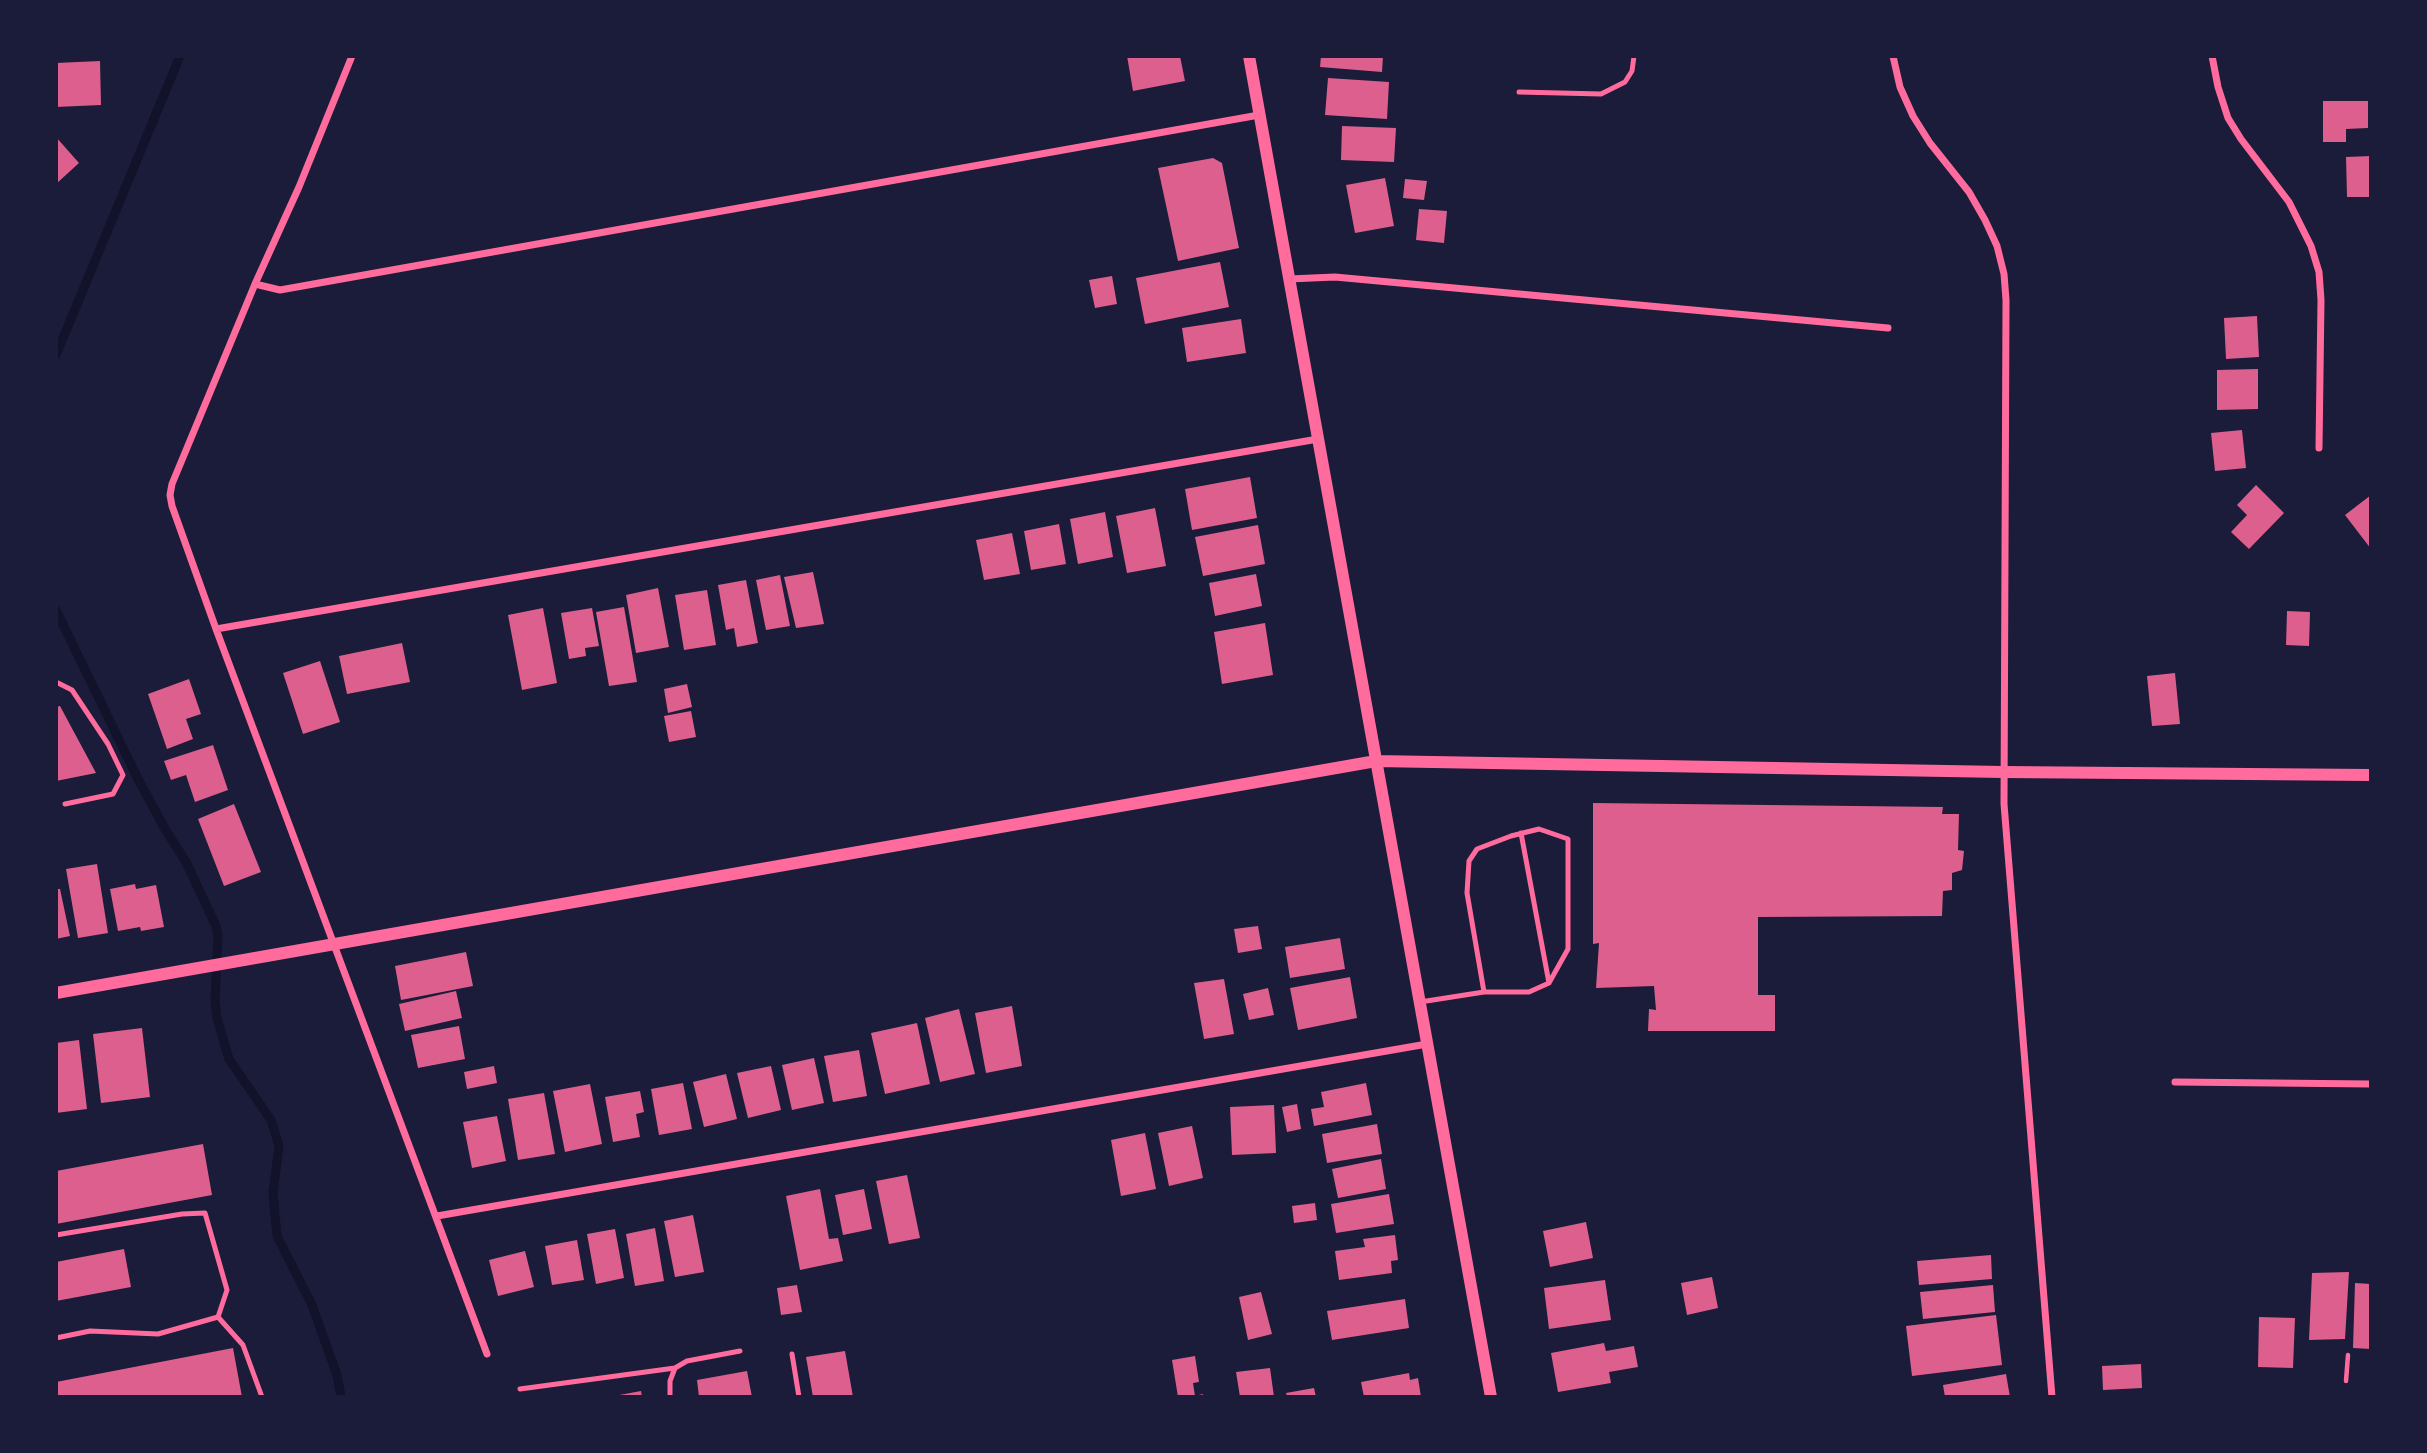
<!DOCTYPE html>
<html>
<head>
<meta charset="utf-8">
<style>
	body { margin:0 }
	#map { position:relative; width:2427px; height:1453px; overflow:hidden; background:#1b1b3a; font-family:"Libre Baskerville",serif }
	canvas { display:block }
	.frame { position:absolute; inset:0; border:58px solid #1b1b3a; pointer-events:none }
</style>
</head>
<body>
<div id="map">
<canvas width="2427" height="1453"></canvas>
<div class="frame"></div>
</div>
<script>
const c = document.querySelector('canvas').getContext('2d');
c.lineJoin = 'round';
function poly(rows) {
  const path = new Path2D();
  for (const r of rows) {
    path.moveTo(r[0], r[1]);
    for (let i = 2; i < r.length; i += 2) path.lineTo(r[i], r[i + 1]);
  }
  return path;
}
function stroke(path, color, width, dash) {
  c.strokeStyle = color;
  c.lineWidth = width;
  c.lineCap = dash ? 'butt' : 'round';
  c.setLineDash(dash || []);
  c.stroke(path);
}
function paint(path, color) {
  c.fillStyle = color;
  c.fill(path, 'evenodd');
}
stroke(poly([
	[56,355,180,56],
	[56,610,137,777,165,829,186,862,216,926,218,937,215,1000,217,1018,229,1059,271,1120,279,1146,273,1193,277,1236,312,1305,337,1375,341,1397]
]), '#12122b', 9);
paint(poly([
	[1127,56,1180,56,1185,81,1133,91],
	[1321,56,1383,56,1382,72,1320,67],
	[100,61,101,105,56,107,56,63],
	[1328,78,1389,82,1387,119,1325,115],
	[2323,101,2368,101,2368,128,2346,129,2346,142,2323,142],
	[1342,126,1396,128,1394,162,1341,160],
	[56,137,79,163,56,184],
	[2371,156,2371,197,2347,197,2346,157],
	[1213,158,1222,163,1239,248,1178,261,1158,168],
	[1385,178,1394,226,1355,233,1346,185],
	[1405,179,1427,181,1424,200,1403,198],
	[1419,209,1447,211,1444,243,1416,240],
	[1220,262,1229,307,1145,324,1136,278],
	[1112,276,1117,304,1095,308,1089,280],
	[2257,316,2259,357,2226,359,2224,318],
	[1241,319,1246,353,1187,362,1182,328],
	[2258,369,2258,409,2217,410,2217,370],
	[2242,430,2246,468,2215,471,2211,433],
	[1250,477,1257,518,1192,530,1185,489],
	[2256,485,2284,513,2249,549,2231,532,2247,515,2237,505],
	[2371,495,2371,549,2345,515],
	[1155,508,1166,566,1127,573,1116,516],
	[1105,512,1113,557,1078,564,1070,519],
	[1059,524,1066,564,1031,570,1024,531],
	[1258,525,1265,564,1203,576,1195,537],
	[1012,533,1020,574,984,580,976,540],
	[813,572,824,624,796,628,784,577],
	[1256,574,1262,606,1215,616,1209,583],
	[780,575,790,626,766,630,756,580],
	[746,580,758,643,737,647,734,628,726,630,718,585],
	[658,588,669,647,636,653,626,595],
	[707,590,716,645,684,650,675,595],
	[624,607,637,682,609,686,596,612],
	[543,608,557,683,522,690,508,615],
	[592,608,599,646,585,648,586,656,569,659,561,613],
	[2287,611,2310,612,2309,646,2286,645],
	[1265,623,1273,675,1222,684,1214,632],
	[402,643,410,682,347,694,339,656],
	[320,661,340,722,303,734,283,673],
	[2175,673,2180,724,2152,726,2147,676],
	[189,679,201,714,186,719,193,739,167,749,148,694],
	[687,684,692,707,668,713,664,689],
	[60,706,96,773,56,781,56,707],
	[691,711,696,737,669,742,664,716],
	[213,745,228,790,195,802,186,775,171,780,164,761],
	[1593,803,1943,807,1942,814,1959,814,1958,850,1964,851,1962,870,1952,873,1952,890,1943,891,1942,916,1758,917,1758,995,1775,995,1775,1031,1648,1031,1649,1009,1656,1010,1654,986,1596,988,1599,943,1593,944],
	[234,804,261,872,224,886,198,819],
	[97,864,108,933,78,938,66,869],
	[135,884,136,889,156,885,164,927,141,931,140,927,118,931,110,889],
	[56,889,60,889,70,936,56,939],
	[1258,926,1262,949,1238,953,1234,929],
	[1340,938,1345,969,1290,978,1285,947],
	[466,952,473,986,401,1000,395,966],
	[1350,977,1357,1018,1298,1030,1290,988],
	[1224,979,1234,1034,1204,1039,1194,983],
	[1268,988,1274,1015,1249,1020,1243,994],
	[456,991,462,1018,405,1031,399,1004],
	[1012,1006,1022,1066,986,1073,975,1013],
	[959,1009,975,1074,940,1082,925,1018],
	[917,1023,930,1084,885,1094,871,1033],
	[459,1026,465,1059,418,1068,411,1035],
	[142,1028,150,1097,101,1103,93,1034],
	[79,1040,87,1109,56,1113,56,1043],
	[859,1050,867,1096,833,1102,824,1056],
	[814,1058,824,1103,792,1110,782,1065],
	[494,1066,497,1083,467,1089,464,1072],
	[771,1066,781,1110,748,1118,737,1073],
	[726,1074,737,1119,704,1127,693,1082],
	[683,1083,692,1129,659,1135,651,1089],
	[1366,1083,1372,1115,1314,1126,1311,1109,1324,1107,1321,1092],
	[590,1084,602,1144,565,1152,553,1091],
	[640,1091,644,1112,636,1114,640,1137,613,1142,605,1097],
	[544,1093,555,1154,518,1160,508,1099],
	[1297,1104,1301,1129,1287,1132,1282,1107],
	[1274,1105,1276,1153,1232,1155,1230,1107],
	[497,1116,506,1161,472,1168,463,1122],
	[1377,1124,1382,1154,1327,1163,1322,1134],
	[1192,1126,1203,1178,1169,1186,1158,1133],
	[1145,1133,1156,1189,1121,1196,1111,1140],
	[203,1144,212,1195,56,1224,56,1171],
	[1381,1159,1386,1189,1338,1198,1332,1169],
	[907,1175,920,1238,889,1244,876,1181],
	[820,1189,829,1239,838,1238,843,1261,800,1270,786,1196],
	[864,1189,872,1229,843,1235,835,1195],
	[1389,1194,1394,1224,1336,1233,1331,1204],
	[1315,1203,1317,1220,1294,1223,1292,1206],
	[693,1215,704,1272,675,1277,664,1221],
	[1586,1222,1593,1258,1550,1267,1543,1231],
	[655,1228,664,1281,635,1286,626,1234],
	[615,1229,624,1278,596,1284,587,1234],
	[1395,1235,1398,1260,1391,1261,1392,1273,1339,1280,1335,1251,1365,1247,1363,1239],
	[577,1240,584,1280,552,1285,545,1246],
	[124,1249,131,1287,56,1301,56,1262],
	[525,1251,534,1287,498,1296,489,1260],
	[1991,1255,1992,1279,1919,1285,1917,1261],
	[2349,1272,2345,1339,2309,1340,2312,1273],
	[1712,1277,1718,1308,1687,1315,1681,1283],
	[1605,1280,1611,1320,1549,1329,1544,1288],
	[2355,1283,2371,1284,2371,1349,2353,1348],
	[797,1285,802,1312,781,1315,777,1288],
	[1993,1285,1995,1312,1923,1319,1920,1292],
	[1261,1292,1272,1334,1248,1340,1239,1297],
	[1405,1299,1409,1328,1332,1340,1327,1311],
	[1996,1315,2002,1365,1912,1376,1906,1326],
	[2259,1317,2295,1318,2293,1368,2258,1367],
	[1604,1343,1606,1351,1634,1346,1638,1367,1609,1372,1611,1383,1558,1392,1551,1353],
	[233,1348,242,1397,56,1397,56,1382],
	[845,1351,853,1397,813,1397,806,1357],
	[1195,1356,1199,1382,1193,1383,1195,1396,1203,1394,1203,1397,1178,1397,1172,1360],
	[2141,1364,2142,1388,2103,1390,2102,1366],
	[1270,1368,1274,1397,1240,1397,1236,1372],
	[747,1371,752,1397,699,1397,697,1380],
	[1409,1373,1410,1380,1418,1378,1421,1397,1364,1397,1361,1382],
	[2006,1374,2010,1397,1945,1397,1943,1385],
	[1314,1388,1316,1397,1287,1397,1286,1393],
	[641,1391,642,1397,614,1397,614,1396]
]), '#dd5f8e');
stroke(poly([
	[2346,1381,2348,1355]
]), '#ff6b9d', 4.5);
stroke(poly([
	[1519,92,1601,94,1625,82,1632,71,1634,56],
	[56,682,72,690,108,744,123,775,113,794,65,804],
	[1521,833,1549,983],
	[1420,1002,1484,992,1529,992,1549,983,1568,949,1568,839,1539,829,1511,836,1477,849,1469,861,1467,893,1484,992],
	[56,1235,182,1214,205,1213,227,1290,218,1317],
	[56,1338,90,1331,158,1334,218,1317,243,1345,262,1397],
	[792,1354,799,1397],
	[520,1389,675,1368],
	[670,1397,670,1381,675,1368,687,1361,740,1351]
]), '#ff6b9d', 5);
stroke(poly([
	[352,56,299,187,255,284,172,484,170,495,172,506,216,629,487,1354],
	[1893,56,1900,87,1913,116,1930,143,1969,192,1985,220,1997,246,2004,274,2006,300,2004,804,2052,1397],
	[2212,56,2218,87,2228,118,2241,139,2289,202,2311,246,2319,272,2321,300,2319,448],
	[1289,279,1335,277,1888,328],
	[255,284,280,290,1259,115],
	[216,629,1318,439],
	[2175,1082,2371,1084],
	[437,1216,1427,1044]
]), '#ff6b9d', 7);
stroke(poly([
	[1249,56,1491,1397],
	[56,993,1376,761,2003,772,2371,775]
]), '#ff6b9d', 12);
</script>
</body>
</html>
